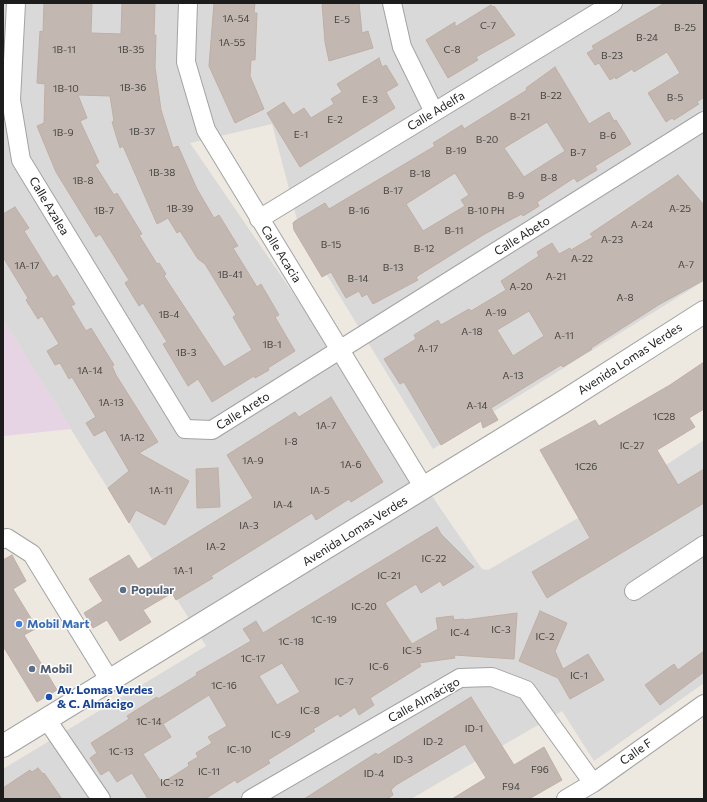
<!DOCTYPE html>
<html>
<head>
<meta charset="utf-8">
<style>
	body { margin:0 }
	#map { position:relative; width:707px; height:802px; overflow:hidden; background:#ede9e1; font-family:Commissioner,sans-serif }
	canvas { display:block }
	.frame { position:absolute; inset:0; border:4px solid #1c1c1c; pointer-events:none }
</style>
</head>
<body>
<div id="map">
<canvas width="707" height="802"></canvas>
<div class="frame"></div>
</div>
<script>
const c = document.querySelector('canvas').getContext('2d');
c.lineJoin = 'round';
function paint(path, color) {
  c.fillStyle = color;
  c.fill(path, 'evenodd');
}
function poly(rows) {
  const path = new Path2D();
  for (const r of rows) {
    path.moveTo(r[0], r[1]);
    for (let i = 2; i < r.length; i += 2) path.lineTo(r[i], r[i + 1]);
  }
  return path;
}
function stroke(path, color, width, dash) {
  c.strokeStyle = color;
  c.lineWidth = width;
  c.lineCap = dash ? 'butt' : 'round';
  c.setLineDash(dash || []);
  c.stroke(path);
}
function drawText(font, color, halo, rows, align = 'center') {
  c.font = font + ' Commissioner,sans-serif';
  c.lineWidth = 3;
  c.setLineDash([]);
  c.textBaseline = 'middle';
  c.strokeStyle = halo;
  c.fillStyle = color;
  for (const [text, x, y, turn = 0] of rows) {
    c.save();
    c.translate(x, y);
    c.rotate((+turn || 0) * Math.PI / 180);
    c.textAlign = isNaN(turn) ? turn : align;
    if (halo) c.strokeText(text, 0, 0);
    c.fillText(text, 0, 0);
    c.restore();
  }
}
paint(poly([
	[3,3,704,3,704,281,433,449,300,231,272,124,190,143,482,569,488,570,637,484,704,440,704,683,594,761,562,711,411,799,3,799,3,769,206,646,3,320]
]), '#dad9d9');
paint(poly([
	[3,320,71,429,3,436]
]), '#e6d3e3');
const building = poly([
	[44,3,92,3,91,33,121,34,122,3,155,3,154,35,156,35,155,67,161,110,173,148,178,146,197,189,214,218,219,215,238,246,233,248,257,287,261,284,279,315,275,317,295,351,268,368,269,370,255,378,254,376,212,402,198,379,188,386,163,344,167,342,143,303,139,306,125,283,129,280,100,234,96,237,56,172,37,126,44,123,45,84,37,83,40,31,43,32,44,3],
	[78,95,110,96,114,121,112,122,120,148,123,146,157,224,168,218,177,233,180,231,198,259,205,264,236,315,233,317,252,350,224,367,164,276,166,274,159,263,157,264,139,235,142,234,117,193,114,195,95,165,99,162,80,121,87,118,78,95],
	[214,3,255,3,254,13,257,13,255,60,251,60,250,76,264,109,235,123,209,66,214,3],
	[322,3,359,3,362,33,368,31,373,48,329,61,325,42,322,3],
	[665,3,704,3,704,97,697,102,699,104,674,120,672,118,666,122,648,93,680,73,667,52,634,72,632,69,616,79,615,77,610,80,599,63,595,65,587,53,594,49,592,46,665,3],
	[491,5,492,7,494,6,515,35,476,57,478,60,448,78,426,40,455,22,455,27,491,5],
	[379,58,382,67,386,65,398,85,386,92,395,108,300,167,267,113,284,102,293,115,304,108,311,118,334,104,331,99,342,92,337,84,379,58],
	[555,67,589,124,609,112,614,121,616,120,631,144,595,166,597,170,577,182,574,178,537,202,539,206,523,216,522,214,512,219,483,235,416,277,418,280,373,304,367,294,362,297,359,291,346,298,331,272,322,277,294,230,293,223,295,221,325,203,329,209,435,146,433,143,462,125,464,129,527,90,526,88,555,67],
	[547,122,565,151,524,177,504,148,547,122],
	[455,173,469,195,461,200,465,206,423,231,406,204,455,173],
	[678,175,704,205,704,280,660,304,591,348,592,349,563,367,561,365,491,408,498,420,483,428,481,421,441,445,404,382,400,384,384,359,416,339,414,335,438,320,441,325,469,309,471,311,506,290,501,281,539,256,537,252,552,243,559,254,570,248,571,250,593,237,590,234,678,175],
	[529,311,544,336,513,356,497,330,529,311],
	[15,207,29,228,24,231,53,278,57,275,75,304,71,306,86,331,91,328,114,365,112,366,116,375,158,442,139,453,189,481,165,525,136,510,129,523,108,488,129,471,105,430,94,436,86,423,96,417,72,377,69,379,60,363,55,365,47,351,59,344,42,316,38,319,26,300,28,298,3,257,3,214,15,207],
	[704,362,704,409,689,418,695,427,657,450,678,485,704,469,704,503,547,598,532,572,590,538,540,450,595,420,599,426,670,385,704,362],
	[331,397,383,482,351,502,349,499,316,520,312,513,211,576,213,578,176,600,172,593,143,610,151,622,120,641,107,620,93,628,84,613,103,601,89,579,129,555,138,569,253,498,227,455,295,412,299,417,331,397],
	[218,468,220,507,197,508,196,469,218,468],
	[437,527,441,534,474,567,443,586,440,581,421,593,416,584,385,603,412,644,438,629,436,618,453,616,454,620,464,619,464,620,517,613,514,659,454,655,455,658,419,663,421,666,370,698,374,705,359,715,355,707,340,717,338,714,313,729,315,731,268,760,270,763,237,783,235,780,205,799,148,799,132,773,117,782,109,770,101,775,90,758,97,753,91,743,129,719,127,716,157,697,158,699,197,675,196,673,251,641,243,629,256,621,263,633,437,527],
	[282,663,300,692,277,705,259,676,282,663],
	[209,695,227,726,208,737,212,743,196,753,198,757,188,763,189,766,162,783,143,754,171,737,163,724,209,695],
	[12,555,26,581,13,589,37,628,24,635,57,690,37,702,3,646,3,560,12,555],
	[540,611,567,623,555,651,563,669,588,654,604,680,570,699,558,678,519,661,540,611],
	[704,651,704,672,660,705,645,685,674,664,678,670,704,651],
	[471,697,514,765,544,747,562,780,529,799,452,799,486,778,465,744,396,785,391,790,393,795,387,799,304,799,376,753,378,755,471,697],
	[38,768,43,774,44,773,62,799,3,799,3,788,30,770,32,772,38,768]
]);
paint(building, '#c2b8b1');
stroke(building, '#bfafa4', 1);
const minor = poly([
	[16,3,11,100,21,160,185,429,212,430,704,121],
	[188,3,186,62,206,130,424,488],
	[392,3,402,47,434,112],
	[259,219,613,3],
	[3,539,7,538,32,554,110,681],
	[634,591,704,545],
	[47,720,101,799],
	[251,799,460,678,492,677,526,690,593,783],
	[566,799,593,783,704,704]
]);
const tertiary = poly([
	[3,746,563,402,704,312]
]);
stroke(minor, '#a3a3a3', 20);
stroke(tertiary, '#a3a3a3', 24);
stroke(minor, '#fff', 18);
stroke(tertiary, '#fff', 22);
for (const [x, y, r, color] of [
	[123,590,4,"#5c6f8a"],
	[19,624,4,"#3f7fe0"],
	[32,669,4,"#5c6f8a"],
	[49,697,4,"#1a4fb4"]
]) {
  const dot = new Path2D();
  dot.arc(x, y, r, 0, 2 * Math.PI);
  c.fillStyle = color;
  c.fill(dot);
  stroke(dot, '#fff', 1.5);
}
drawText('10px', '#464341', null, [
	["1A-54",236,19],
	["E-5",342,20],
	["C-7",488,26],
	["B-25",685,28],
	["B-24",647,38],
	["1A-55",232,43],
	["1B-11",64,50],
	["1B-35",131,50],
	["C-8",452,50],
	["B-23",612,56],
	["1B-36",133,88],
	["1B-10",66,89],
	["B-22",551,96],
	["B-5",675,98],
	["E-3",370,100],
	["B-21",520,117],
	["E-2",335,120],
	["1B-37",142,132],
	["1B-9",63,133],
	["E-1",301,135],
	["B-6",608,136],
	["B-20",487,140],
	["B-19",456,151],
	["B-7",578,153],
	["1B-38",162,173],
	["B-18",420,174],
	["B-8",549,178],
	["1B-8",83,181],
	["B-17",393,191],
	["B-9",516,196],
	["1B-39",180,209],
	["A-25",680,209],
	["1B-7",104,211],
	["B-16",359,211],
	["B-10 PH",486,211],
	["A-24",642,225],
	["B-11",454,231],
	["A-23",612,240],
	["B-15",331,245],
	["B-12",424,249],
	["A-22",582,259],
	["A-7",686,265],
	["1A-17",27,266],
	["B-13",393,268],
	["1B-41",230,275],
	["A-21",556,277],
	["B-14",358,279],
	["A-20",521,287],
	["A-8",625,298],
	["A-19",496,313],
	["1B-4",169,315],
	["A-18",472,332],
	["A-11",564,336],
	["1B-1",272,345],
	["A-17",428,349],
	["1B-3",186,353],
	["1A-14",90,371],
	["A-13",513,376],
	["1A-13",111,403],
	["A-14",477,406],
	["1C28",664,417],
	["1A-7",326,426],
	["1A-12",132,438],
	["I-8",291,442],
	["IC-27",632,446],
	["1A-9",253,461],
	["1A-6",351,465],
	["1C26",586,467],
	["1A-11",161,491],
	["IA-5",320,491],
	["IA-4",283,505],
	["IA-3",249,526],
	["IA-2",216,547],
	["IC-22",434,559],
	["1A-1",183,571],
	["IC-21",389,576],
	["IC-20",364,607],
	["1C-19",324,620],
	["IC-3",501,630],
	["IC-4",460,633],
	["IC-2",545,637],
	["1C-18",291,642],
	["IC-5",412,651],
	["1C-17",253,659],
	["IC-6",379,667],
	["IC-1",579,676],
	["IC-7",344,682],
	["1C-16",224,686],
	["IC-8",310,711],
	["1C-14",149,722],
	["ID-1",474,729],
	["IC-9",281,735],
	["ID-2",433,742],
	["IC-10",239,750],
	["1C-13",121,752],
	["ID-3",403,760],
	["F96",540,770],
	["IC-11",209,772],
	["ID-4",374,774],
	["IC-12",172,783],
	["F94",511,787]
]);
drawText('12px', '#1c1c1c', '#fff', [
	["Calle Adelfa",436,111,-31],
	["Calle Azalea",49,206,59],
	["Calle Abeto",522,236,-32],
	["Calle Acacia",281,254,58],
	["Avenida Lomas Verdes",630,359,-33],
	["Calle Areto",243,411,-32],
	["Avenida Lomas Verdes",355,531,-32],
	["Calle Almácigo",424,700,-29],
	["Calle F",636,752,-35]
]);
drawText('bold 12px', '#4e5e75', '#fff', [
	["Popular",131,590],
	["Mobil",40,669]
], 'left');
drawText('bold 12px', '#366cbe', '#fff', [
	["Mobil Mart",27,624]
], 'left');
drawText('bold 12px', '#164399', '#fff', [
	["Av. Lomas Verdes",57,690],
	["& C. Almácigo",57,704]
], 'left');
</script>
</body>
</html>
